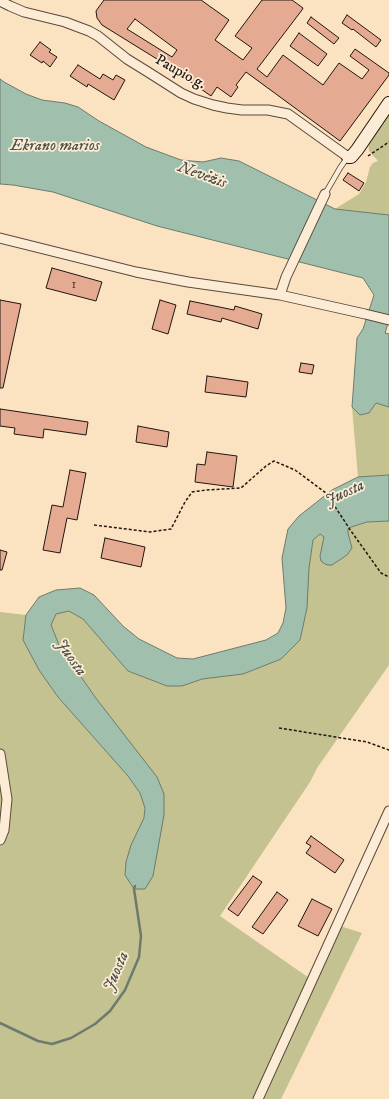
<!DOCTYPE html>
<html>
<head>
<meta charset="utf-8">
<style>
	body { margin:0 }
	canvas { display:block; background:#fbe2c0 }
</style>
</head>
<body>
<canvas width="389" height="1099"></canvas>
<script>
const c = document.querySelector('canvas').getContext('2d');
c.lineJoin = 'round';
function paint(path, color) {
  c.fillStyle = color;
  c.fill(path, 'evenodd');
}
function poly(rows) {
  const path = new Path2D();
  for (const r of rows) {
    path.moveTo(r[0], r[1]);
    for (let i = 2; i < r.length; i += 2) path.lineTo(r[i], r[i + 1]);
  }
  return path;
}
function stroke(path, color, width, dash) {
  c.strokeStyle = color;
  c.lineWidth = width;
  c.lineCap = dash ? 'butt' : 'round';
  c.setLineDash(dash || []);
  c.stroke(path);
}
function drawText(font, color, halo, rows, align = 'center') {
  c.font = font + ' "IM FELL DW Pica",serif';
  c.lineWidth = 3.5;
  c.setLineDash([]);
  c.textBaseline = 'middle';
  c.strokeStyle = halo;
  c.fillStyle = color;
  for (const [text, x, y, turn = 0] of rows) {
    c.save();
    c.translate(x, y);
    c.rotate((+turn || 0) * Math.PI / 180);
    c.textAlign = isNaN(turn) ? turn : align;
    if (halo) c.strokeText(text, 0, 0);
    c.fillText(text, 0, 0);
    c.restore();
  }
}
paint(poly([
	[389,111,389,215,335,209,359,194,366,182,370,167,373,163,378,161,369,151,368,138],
	[376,403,389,407,389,475,358,477,352,407,360,415,369,413],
	[389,521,389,665,317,768,310,782,220,916,312,980,337,925,362,933,281,1099,0,1099,0,612,26,615,23,640,39,670,58,697,128,776,140,793,145,808,144,818,131,845,164,815,95,697,59,645,51,625,56,614,69,611,83,619,128,671,167,686,182,686,202,679,243,674,281,659,309,568,313,540,320,534,324,537,320,556,321,560,325,564,352,548,348,533,348,529,351,527,367,522]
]), '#c3c290');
const water = poly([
	[0,79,4,82,26,94,42,100,65,103,78,107,99,121,146,147,181,160,203,162,221,158,239,161,335,209,389,215,389,320,385,333,389,334,389,407,376,403,369,413,360,415,352,407,357,338,363,329,374,295,363,278,157,226,53,192,13,185,0,184,0,79],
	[389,475,389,521,367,522,351,527,348,529,348,533,352,548,347,555,332,565,328,565,325,564,321,561,320,556,324,537,320,534,313,540,309,568,307,608,300,640,281,659,243,674,202,679,182,686,167,686,128,671,83,619,69,611,56,614,51,625,59,645,95,697,157,777,164,794,164,815,153,876,145,889,134,889,125,875,126,862,131,845,144,818,145,808,140,793,128,776,58,697,39,670,23,640,26,615,39,597,56,590,80,588,94,595,123,626,139,639,177,658,193,659,266,640,278,633,283,623,286,608,282,558,288,529,299,516,332,490,358,477,389,475]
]);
paint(water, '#a0bfac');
stroke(water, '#6d7b6e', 1);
stroke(poly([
	[0,1023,38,1041,52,1044,71,1038,95,1024,110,1011,125,990,139,957,141,936,134,889,135,886]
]), '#6d7b6e', 2.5);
const building = poly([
	[104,0,201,0,229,20,215,40,243,60,252,48,235,36,262,0,292,0,303,8,302,10,257,69,267,77,283,55,323,85,339,63,362,79,369,70,350,56,355,49,389,73,389,75,340,141,246,72,236,85,238,87,231,97,217,87,211,96,165,64,102,25,97,18,96,11,104,0],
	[135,19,177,50,172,57,127,29,135,19],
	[347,15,381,40,376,47,353,29,352,30,342,23,347,15],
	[311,17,339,38,334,44,307,23,311,17],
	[299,33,327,54,318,66,290,46,299,33],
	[40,42,51,50,49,52,57,57,50,67,43,61,42,63,30,55,40,42],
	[78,65,100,79,103,74,113,80,116,75,125,80,114,100,88,84,87,87,70,76,78,65],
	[348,173,364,183,359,191,343,180,348,173],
	[52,268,102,282,96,301,46,288,52,268],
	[0,300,21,304,3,388,0,388,0,300],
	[160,300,176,305,168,334,152,329,160,300],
	[190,301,234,310,235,306,262,314,258,329,222,318,221,322,187,314,190,301],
	[301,363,314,365,312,374,299,372,301,363],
	[207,376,248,382,246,397,205,392,207,376],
	[0,409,88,422,86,435,44,429,43,438,14,434,15,428,0,426,0,409],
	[138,426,169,432,167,447,136,442,138,426],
	[207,452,237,456,233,487,195,482,197,464,205,465,207,452],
	[70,470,86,473,77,520,67,518,60,553,43,550,52,505,63,507,70,470],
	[105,538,145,547,141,567,101,558,105,538],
	[0,550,7,552,2,570,0,570,0,550],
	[311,836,344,860,335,873,306,853,311,846,306,843,311,836],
	[253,876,262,882,238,916,228,909,253,876],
	[277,892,288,900,263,934,252,927,277,892],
	[312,899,332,909,318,936,298,926,312,899]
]);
paint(building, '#e5aa92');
stroke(building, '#211610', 1);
const lane = poly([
	[325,194,340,168,347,158]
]);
const street = poly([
	[0,1,10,6,24,12,65,22,89,31,98,36,127,59,148,72,181,93,194,99,213,105,227,108,242,110,268,110,288,114,348,157],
	[325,194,286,277,280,295,365,314,389,320],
	[0,238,136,272,188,282,280,295],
	[0,754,7,799,4,830,0,840],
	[258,1099,389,811]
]);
const secondary = poly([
	[348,157,351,157,357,150,389,103]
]);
stroke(lane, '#58493c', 6);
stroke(street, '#58493c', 11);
stroke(secondary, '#211610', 14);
stroke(poly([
	[368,156,389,142],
	[94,525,150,532,171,529,185,502,192,492,206,490,241,488,266,466,274,461,295,470,326,493,351,531,381,573,389,577],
	[279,728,367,742,389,750]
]), '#211610', 1.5, [3, 2]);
stroke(lane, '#fcecd6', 4.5);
stroke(street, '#fcecd6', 9);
stroke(secondary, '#fcecd6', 12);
drawText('13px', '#523b30', null, [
	["1",74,285]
]);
drawText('15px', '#211610', '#fcecd6', [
	["Paupio g.",180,73,29]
]);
drawText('italic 16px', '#4d5147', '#fcecd6', [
	["Ekrano marios",55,147],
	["Nevėžis",202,176,20],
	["Juosta",345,494,-25],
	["Juosta",70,658,55],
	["Juosta",117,972,-66]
]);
</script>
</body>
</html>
